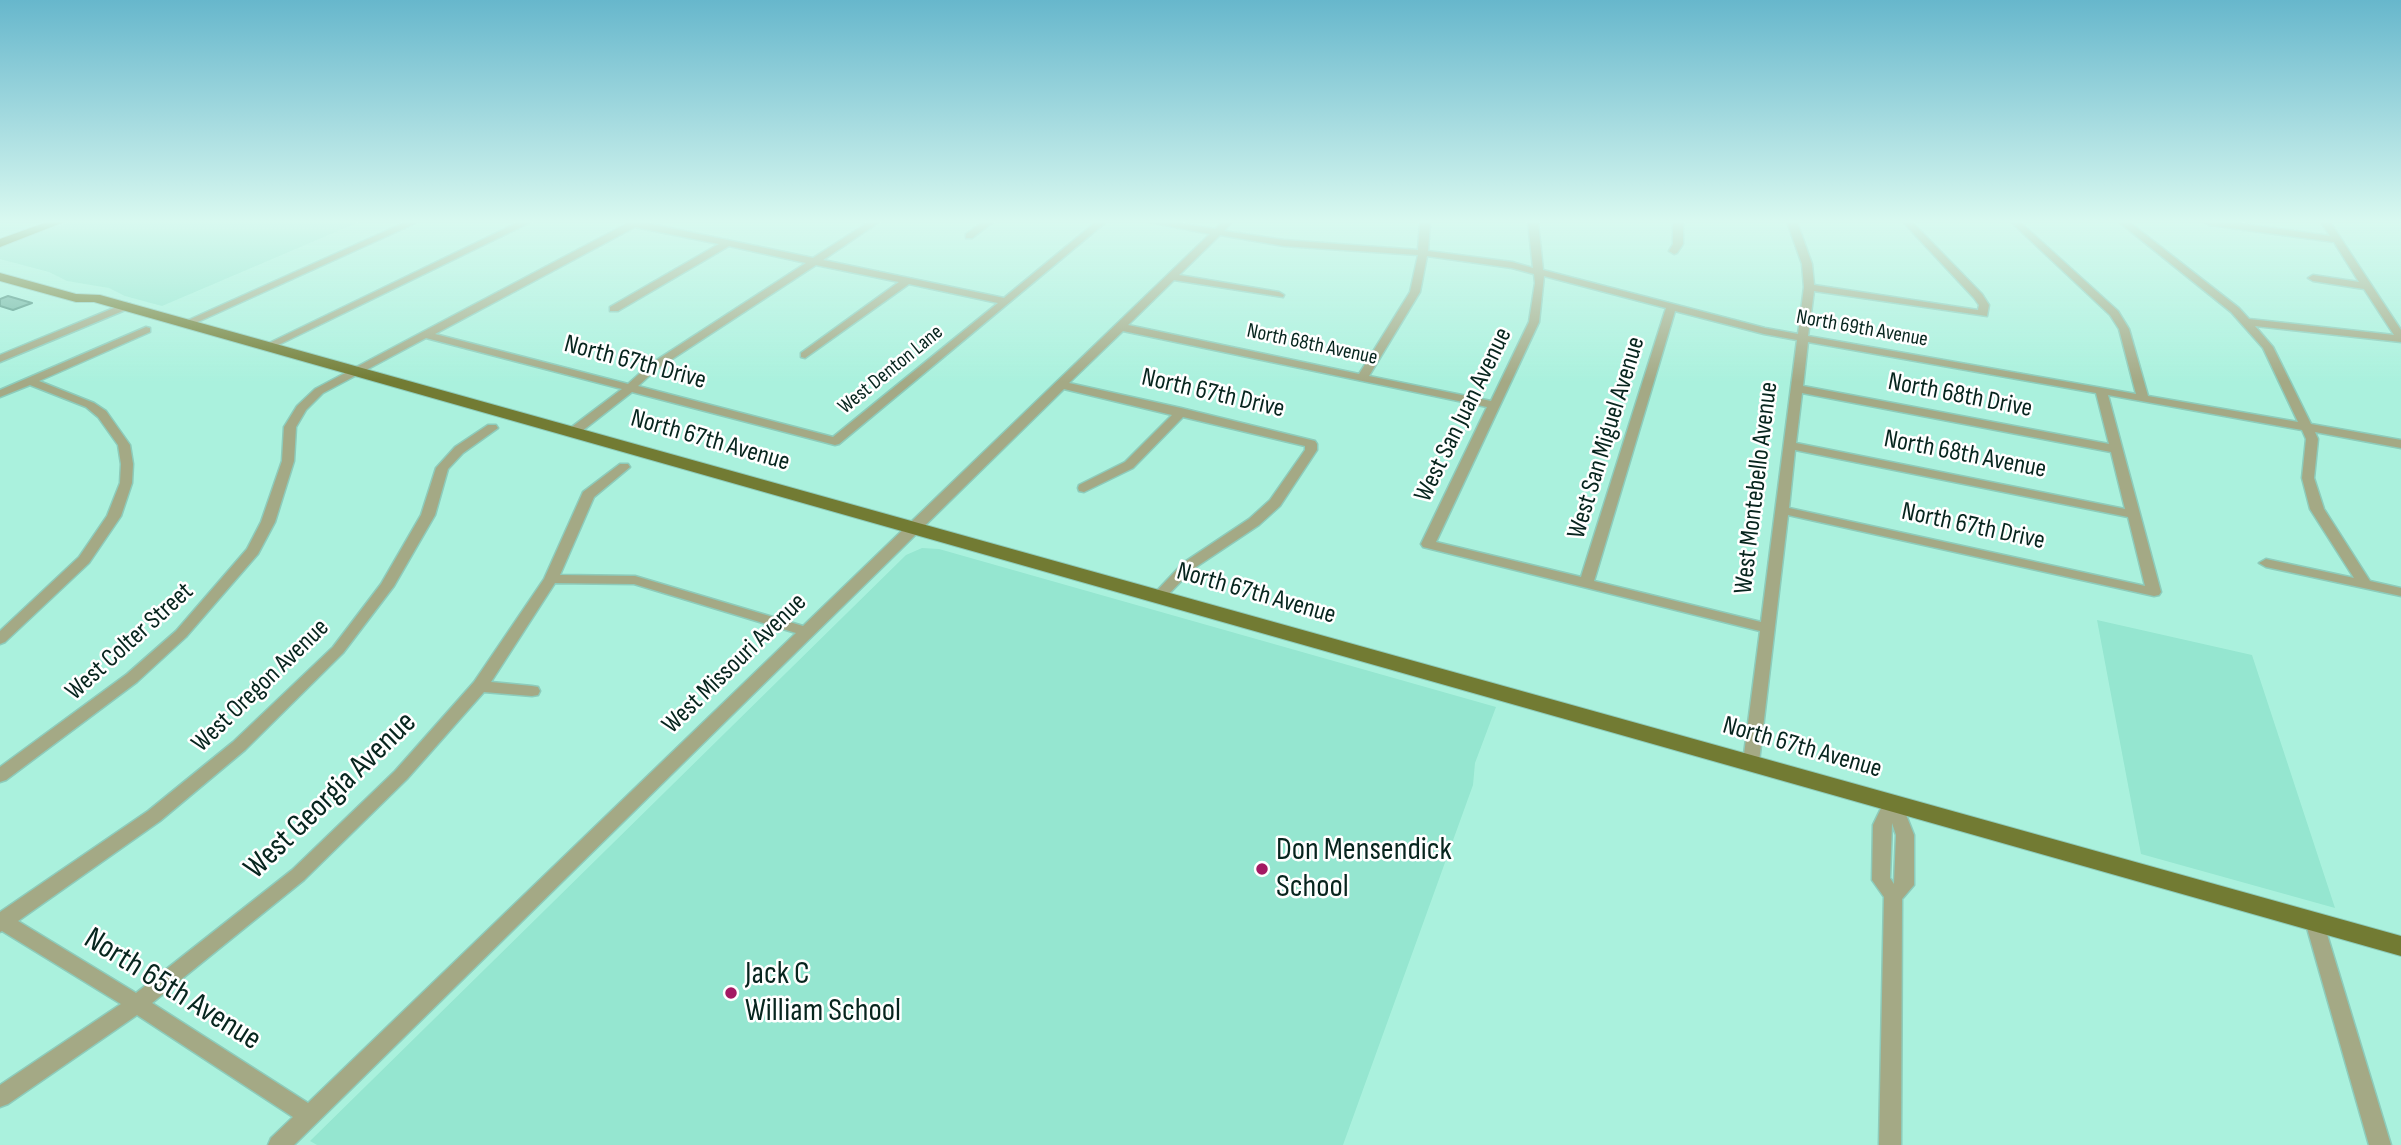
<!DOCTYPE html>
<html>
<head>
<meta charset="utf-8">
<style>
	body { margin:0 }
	canvas { display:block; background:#aaf1dd }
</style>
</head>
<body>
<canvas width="2401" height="1145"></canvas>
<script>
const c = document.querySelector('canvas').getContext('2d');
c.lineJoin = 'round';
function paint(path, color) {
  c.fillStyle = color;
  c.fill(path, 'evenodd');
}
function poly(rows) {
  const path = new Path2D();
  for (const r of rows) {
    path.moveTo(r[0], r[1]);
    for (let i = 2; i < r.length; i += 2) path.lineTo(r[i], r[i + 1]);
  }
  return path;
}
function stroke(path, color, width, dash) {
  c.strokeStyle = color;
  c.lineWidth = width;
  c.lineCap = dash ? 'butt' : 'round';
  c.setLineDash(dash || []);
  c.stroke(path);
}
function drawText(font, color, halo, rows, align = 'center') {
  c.font = font + ' "Sofia Sans Condensed",sans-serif';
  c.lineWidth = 5;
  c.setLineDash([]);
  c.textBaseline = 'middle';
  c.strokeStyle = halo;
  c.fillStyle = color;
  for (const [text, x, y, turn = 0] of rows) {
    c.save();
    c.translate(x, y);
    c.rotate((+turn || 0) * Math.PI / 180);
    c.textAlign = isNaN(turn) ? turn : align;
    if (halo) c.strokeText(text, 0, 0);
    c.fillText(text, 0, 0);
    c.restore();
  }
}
paint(poly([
	[69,222,359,222,162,306,125,296,109,288,67,281,49,272,0,259,0,247],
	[922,548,939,549,1496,707,1475,763,1473,785,1343,1145,317,1145,310,1141,906,555],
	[2097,620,2252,655,2335,908,2141,854]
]), '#95e6d0');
const building = poly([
	[8,296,32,303,13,310,0,306,0,299,8,296]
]);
paint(building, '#6bb09d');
stroke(building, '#458a78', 2);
const minor = poly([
	[406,222,418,222,191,325,183,325,182,323,406,222],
	[519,222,531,222,272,348,268,349,263,346,519,222],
	[630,222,641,222,813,258,869,222,879,222,823,260,1004,298,1096,222,1106,222,839,444,835,445,632,392,577,435,569,435,567,432,569,429,622,389,426,338,323,393,306,410,296,427,294,461,275,522,258,554,186,637,137,682,6,780,0,782,0,767,127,674,176,631,247,549,261,522,282,461,284,427,297,406,315,389,630,222],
	[635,227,719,244,610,307,610,311,618,311,729,246,806,263,649,365,628,384,435,334,635,227],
	[816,265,899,282,801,353,801,357,805,358,909,284,998,303,833,437,638,386,657,369,816,265],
	[983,222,993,222,972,238,966,238,966,234,983,222],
	[1149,222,1171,222,1215,229,1223,222,1232,222,1224,231,1284,240,1418,250,1420,222,1430,222,1428,251,1512,262,1533,268,1528,222,1538,222,1543,270,1765,328,1798,334,1804,287,1802,264,1787,222,1797,222,1812,264,1814,285,1978,310,1979,305,1974,298,1903,222,1912,222,1982,294,1989,305,1987,316,1814,291,1808,336,2136,394,2119,329,2110,315,2011,222,2020,222,2118,311,2129,329,2148,396,2298,422,2263,348,2231,312,2119,222,2129,222,2239,308,2249,319,2394,335,2364,289,2313,281,2308,278,2313,275,2359,282,2334,242,2209,225,2205,222,2229,222,2330,236,2321,222,2330,222,2401,330,2401,342,2255,326,2273,347,2311,424,2401,440,2401,448,2315,432,2318,439,2314,478,2324,509,2370,581,2401,588,2401,596,2266,567,2259,563,2266,559,2354,578,2310,509,2302,478,2306,439,2302,430,2108,395,2161,592,2159,595,2154,596,1788,515,1759,762,1757,766,1751,768,1745,766,1743,762,1760,631,1423,547,1421,544,1487,407,1123,331,1069,383,1181,408,1315,441,1317,444,1317,450,1280,506,1259,525,1193,569,1164,599,1154,599,1152,596,1183,563,1249,519,1270,500,1305,450,1305,446,1183,417,1133,468,1084,492,1079,491,1078,488,1079,485,1125,462,1172,415,1064,389,294,1145,268,1145,271,1138,293,1117,137,1015,8,1104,0,1107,0,1085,121,1004,2,931,0,932,0,912,148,811,233,742,333,647,381,584,421,515,436,468,455,447,488,425,496,425,498,428,463,453,448,469,435,515,394,586,343,653,245,750,160,821,18,921,136,993,292,870,395,771,474,682,544,579,583,492,620,464,628,464,630,467,594,497,560,575,635,576,803,626,1210,234,1149,222],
	[1220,235,1284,246,1418,255,1410,292,1359,374,1128,325,1174,280,1283,297,1284,295,1279,292,1179,275,1220,235],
	[1427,256,1512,268,1534,274,1535,283,1529,322,1491,401,1369,376,1420,292,1427,256],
	[1544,276,1666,308,1581,577,1436,542,1539,322,1544,276],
	[1675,311,1764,334,1797,340,1761,622,1594,581,1675,311],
	[1808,342,2096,393,2109,444,1803,386,1808,342],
	[1802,393,2111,452,2125,509,1796,443,1802,393],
	[1795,450,2128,517,2145,586,1789,508,1795,450],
	[555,583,634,584,796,633,308,1103,152,1003,304,880,407,779,484,692,532,696,538,695,540,691,538,687,532,686,491,682,555,583],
	[1673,222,1683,222,1683,244,1677,253,1674,254,1669,251,1673,244,1673,222],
	[126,303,130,304,130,308,0,362,0,355,126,303],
	[146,327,150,328,150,332,39,381,94,403,106,411,130,445,133,464,132,483,121,516,89,563,5,642,0,644,0,631,79,557,107,516,120,483,121,464,118,445,98,417,86,407,30,385,0,397,0,390,146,327],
	[1892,796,1898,798,1901,802,1914,835,1914,885,1902,899,1901,1145,1879,1145,1884,897,1872,880,1873,825,1886,798,1892,796],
	[1892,823,1896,835,1894,884,1890,878,1892,823],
	[2314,913,2321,916,2323,921,2391,1145,2369,1145,2305,921,2307,916,2314,913]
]);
const major = poly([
	[47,222,64,222,0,247,0,239,47,222],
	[0,273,76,294,100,295,2401,936,2401,956,94,302,76,302,0,281,0,273]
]);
stroke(minor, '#8dccbb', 3);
stroke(major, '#8dccbb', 2);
paint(minor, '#a4a985');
paint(major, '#727b33');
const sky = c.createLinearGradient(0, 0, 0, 382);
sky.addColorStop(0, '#67b7cc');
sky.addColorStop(0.58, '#d9f9f0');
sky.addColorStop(1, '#d9f9f000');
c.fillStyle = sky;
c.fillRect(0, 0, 2401, 382);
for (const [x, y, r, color] of [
	[1262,869,7,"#a31962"],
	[731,993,7,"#a31962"]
]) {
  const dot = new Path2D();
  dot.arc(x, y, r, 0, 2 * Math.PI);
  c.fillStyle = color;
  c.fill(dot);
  stroke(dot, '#fff', 2.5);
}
drawText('21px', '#07251e', '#fff', [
	["North 69th Avenue",1862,329,10],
	["North 68th Avenue",1312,345,12],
	["West Denton Lane",891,370,-39]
]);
drawText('26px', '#07251e', '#fff', [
	["North 67th Drive",635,363,15],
	["North 67th Drive",1213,394,13],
	["North 68th Drive",1960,396,11],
	["West San Juan Avenue",1464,415,-64],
	["West San Miguel Avenue",1607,438,-73],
	["North 67th Avenue",710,441,16],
	["North 68th Avenue",1965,455,11],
	["West Montebello Avenue",1757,488,-83],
	["North 67th Drive",1973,527,12],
	["North 67th Avenue",1256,594,16],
	["West Colter Street",130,642,-42],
	["West Missouri Avenue",735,664,-44],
	["West Oregon Avenue",261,686,-44],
	["North 67th Avenue",1802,748,16]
]);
drawText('32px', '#07251e', '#fff', [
	["West Georgia Avenue",331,796,-44],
	["North 65th Avenue",172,990,32]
]);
drawText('32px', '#07251e', '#fff', [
	["Don Mensendick",1276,851],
	["School",1276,888],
	["Jack C",745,975],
	["William School",745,1012]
], 'left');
</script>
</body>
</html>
